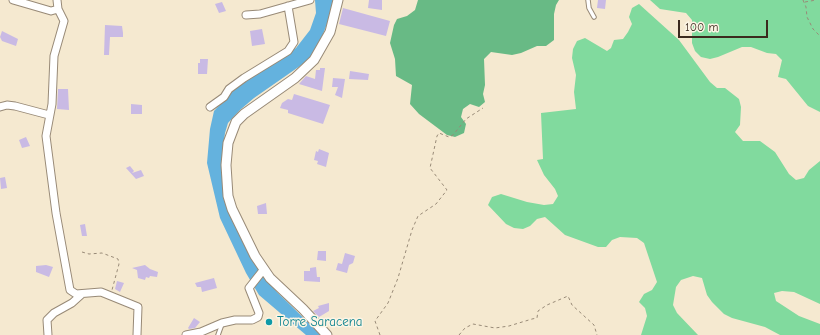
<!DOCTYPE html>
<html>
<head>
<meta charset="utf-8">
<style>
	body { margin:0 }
	#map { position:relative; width:820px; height:335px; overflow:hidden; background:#f5e9d0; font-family:"Comic Neue",sans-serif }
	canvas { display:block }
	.scale { position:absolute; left:678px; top:20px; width:90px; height:18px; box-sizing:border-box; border:2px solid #3b2a1e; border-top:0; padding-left:5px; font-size:12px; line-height:14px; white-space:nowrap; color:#3b2a1e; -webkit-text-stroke:3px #fcf5e5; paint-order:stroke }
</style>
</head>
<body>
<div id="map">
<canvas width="820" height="335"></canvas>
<div class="scale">100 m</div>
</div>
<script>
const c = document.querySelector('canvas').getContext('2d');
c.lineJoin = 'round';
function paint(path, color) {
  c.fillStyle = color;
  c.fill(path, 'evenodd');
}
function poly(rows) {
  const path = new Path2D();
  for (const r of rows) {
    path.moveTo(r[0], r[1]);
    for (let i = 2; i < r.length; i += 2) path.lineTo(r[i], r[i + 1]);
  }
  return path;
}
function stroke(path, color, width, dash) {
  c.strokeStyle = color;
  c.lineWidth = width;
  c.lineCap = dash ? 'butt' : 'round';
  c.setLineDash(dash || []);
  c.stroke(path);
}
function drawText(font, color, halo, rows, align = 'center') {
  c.font = font + ' "Comic Neue",sans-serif';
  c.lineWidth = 3;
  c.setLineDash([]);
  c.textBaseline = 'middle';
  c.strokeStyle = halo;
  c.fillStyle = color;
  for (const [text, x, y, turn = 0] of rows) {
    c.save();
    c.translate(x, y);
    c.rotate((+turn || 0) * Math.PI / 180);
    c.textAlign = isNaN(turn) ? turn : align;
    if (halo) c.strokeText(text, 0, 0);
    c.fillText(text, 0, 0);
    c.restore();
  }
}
paint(poly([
	[650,0,820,0,820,112,808,106,786,79,778,77,782,60,776,54,767,53,751,47,742,47,718,57,710,59,701,57,695,51,692,43,692,20,686,13,660,9],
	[639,4,679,40,710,82,717,88,725,88,739,99,741,107,740,125,735,132,743,141,760,141,775,152,789,174,796,180,804,178,809,170,820,161,820,304,794,292,782,291,774,293,776,301,799,316,820,324,820,335,780,335,765,327,732,318,724,314,712,302,707,295,702,278,693,276,681,280,676,287,673,305,677,313,698,335,641,335,647,316,645,308,639,302,644,294,652,290,657,282,644,243,637,238,620,237,612,240,606,247,598,247,565,235,545,217,537,219,530,226,523,229,514,228,506,224,488,205,492,197,501,194,527,202,544,205,553,204,558,196,555,189,544,175,537,160,543,159,541,113,576,109,574,92,576,75,572,58,573,49,577,41,585,38,607,51,611,48,614,40,623,39,628,32,632,24,629,17,632,8]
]), '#81da9e');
paint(poly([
	[418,0,559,0,556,5,554,14,554,40,546,46,537,46,521,53,512,55,491,52,484,59,485,85,483,94,485,102,479,107,470,104,463,109,461,117,466,124,464,133,455,137,447,135,419,114,410,104,412,85,396,76,395,59,390,43,394,25,397,19,407,16,415,10]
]), '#68ba85');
paint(poly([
	[315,0,333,0,332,11,320,42,310,59,254,98,240,110,228,123,225,133,221,165,224,200,233,220,264,276,277,292,321,335,306,335,259,295,246,273,220,218,207,163,210,129,214,111,238,85,296,48,310,30,316,13]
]), '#64b2de');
paint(poly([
	[369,0,382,0,382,10,368,8],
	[598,0,606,0,605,9,597,8],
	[222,2,226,11,219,13,215,4],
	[343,8,390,21,386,36,339,24],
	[105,25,122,26,123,33,123,37,110,37,109,55,104,55],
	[262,29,265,44,252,46,250,31],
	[2,31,18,39,16,46,2,41,0,37],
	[200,59,208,59,207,74,198,74,198,63,200,63],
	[320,68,325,68,322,91,299,84,306,76,315,79,316,70,320,70],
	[350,71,369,74,368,80,349,79],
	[333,78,345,79,342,98,335,95,338,87,332,87],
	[58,89,68,89,69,110,57,109],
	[294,94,330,105,323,124,288,113,288,110,280,108,282,103,288,99,292,100],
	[131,104,142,105,142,114,131,114],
	[26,137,30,146,22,148,19,140],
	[319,149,329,153,326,167,317,164,318,161,314,160,316,151,318,152],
	[130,166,134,171,132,173,141,170,144,176,136,179,126,168],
	[5,177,7,188,1,189,0,178],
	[266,203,267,214,258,214,257,206],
	[85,224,87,236,82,236,80,225],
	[318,251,326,251,326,261,317,260],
	[345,253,355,256,353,263,349,265,347,273,336,270,338,263,342,264],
	[46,265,53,267,49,277,36,272,36,266],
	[145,265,150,269,158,272,157,277,150,276,149,278,146,277,145,280,138,278,137,270,132,268],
	[316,267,317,277,320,277,320,282,304,281,304,271,310,271,310,268],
	[214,278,217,288,202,292,201,287,197,287,195,283],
	[117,281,124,283,120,292,115,289],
	[329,303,329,311,319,317,313,311,319,308,318,306],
	[194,318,200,322,195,328,189,329,188,328]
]), '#c9bae4');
const lane = poly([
	[588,0,589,8,594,17],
	[218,335,222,324]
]);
const street = poly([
	[13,0,51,11,58,9,64,21,54,56,52,104,46,136,56,213,70,290,76,294,101,292,138,307,137,335],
	[57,0,58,9],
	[246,15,260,14,310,0],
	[0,107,7,105,15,106,49,115],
	[210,107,224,97,229,89,244,78,288,51,294,42,288,6],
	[48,335,47,320,54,313,72,303,82,294],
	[186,335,201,332,222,323,235,320,252,320,258,317,259,313,249,288,264,269]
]);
const secondary = poly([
	[327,335,303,309,270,278,255,256,232,209,228,196,226,165,228,143,236,122,244,114,295,78,314,60,330,32,338,0]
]);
stroke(lane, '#988a77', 5.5);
stroke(street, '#988a77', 9);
stroke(secondary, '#988a77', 11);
stroke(poly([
	[803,0,806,7,807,17,813,29,820,36],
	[805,2,816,0],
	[82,252,89,254,102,253,118,259,119,264,112,290],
	[380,335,375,321,388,303,398,278,412,230,418,216,436,204,447,190,430,168,437,136,439,133,449,137,453,135,466,119,483,108],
	[459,335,465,328,473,324,495,328,509,326,532,319,537,318,538,311,547,305,568,296,572,305,594,325,597,335]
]), '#988a77', 1, [3, 3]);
stroke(lane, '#fff', 3.5);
stroke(street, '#fff', 7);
stroke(secondary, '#fff', 9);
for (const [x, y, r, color] of [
	[269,322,4,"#0f9aa8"]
]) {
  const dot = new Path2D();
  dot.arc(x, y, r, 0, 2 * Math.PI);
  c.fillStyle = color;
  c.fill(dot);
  stroke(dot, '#fcf5e5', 1.5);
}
drawText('13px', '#0d838f', '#fcf5e5', [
	["Torre Saracena",277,322]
], 'left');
</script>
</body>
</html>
